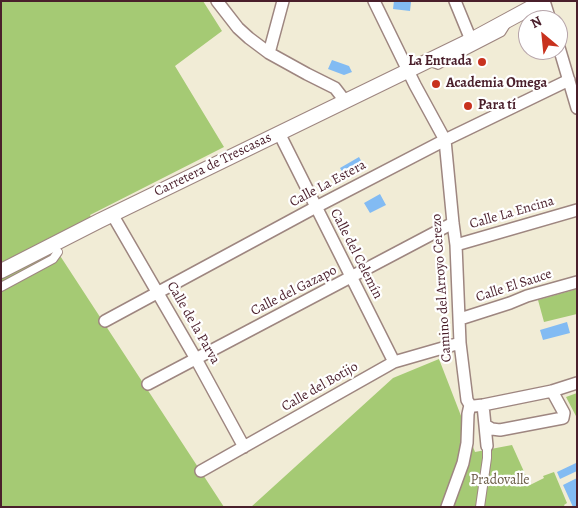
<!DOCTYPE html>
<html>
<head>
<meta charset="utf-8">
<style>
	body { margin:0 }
	#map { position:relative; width:578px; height:508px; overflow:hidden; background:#f1ecd6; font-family:Alegreya,serif }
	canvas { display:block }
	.frame { position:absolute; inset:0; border:2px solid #4a1f2b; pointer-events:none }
	.north { position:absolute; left:518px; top:10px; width:50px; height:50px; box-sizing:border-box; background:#fff; border:1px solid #b7a5aa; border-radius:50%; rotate:332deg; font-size:14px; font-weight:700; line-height:20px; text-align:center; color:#4a1f2b }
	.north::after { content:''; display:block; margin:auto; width:18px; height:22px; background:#c8321e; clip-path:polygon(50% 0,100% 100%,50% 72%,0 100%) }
</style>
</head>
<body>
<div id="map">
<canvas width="578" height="508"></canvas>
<div class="frame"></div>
<div class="north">N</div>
</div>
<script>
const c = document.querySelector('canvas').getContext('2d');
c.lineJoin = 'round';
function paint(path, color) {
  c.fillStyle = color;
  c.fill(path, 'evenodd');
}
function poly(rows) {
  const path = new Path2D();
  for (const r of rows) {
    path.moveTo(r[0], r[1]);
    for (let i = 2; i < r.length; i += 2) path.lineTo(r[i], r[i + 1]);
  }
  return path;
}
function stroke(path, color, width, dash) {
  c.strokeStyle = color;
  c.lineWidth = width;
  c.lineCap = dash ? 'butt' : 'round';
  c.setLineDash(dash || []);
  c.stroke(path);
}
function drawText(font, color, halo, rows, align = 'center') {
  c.font = font + ' Alegreya,serif';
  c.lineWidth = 4.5;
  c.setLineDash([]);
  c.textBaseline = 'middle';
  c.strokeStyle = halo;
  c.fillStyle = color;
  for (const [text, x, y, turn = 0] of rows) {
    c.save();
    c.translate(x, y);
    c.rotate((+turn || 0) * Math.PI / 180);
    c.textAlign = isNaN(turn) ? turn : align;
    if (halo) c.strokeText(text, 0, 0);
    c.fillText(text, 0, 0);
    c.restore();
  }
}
paint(poly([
	[1,1,203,1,222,31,175,66,224,147,90,215,96,226,55,248,224,507,1,507],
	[577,289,577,314,544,322,538,300],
	[439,359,475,452,512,445,530,485,544,478,543,476,554,472,567,503,564,505,565,507,251,507,393,378],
	[577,393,577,418,566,397]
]), '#a5ca74');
paint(poly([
	[394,1,411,2,410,11,393,9],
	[332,60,349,66,352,72,344,75,328,69],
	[359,157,365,168,346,178,340,168],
	[380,194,386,205,370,213,364,203],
	[567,322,570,333,543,340,540,330],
	[576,463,577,471,560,479,557,472],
	[577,478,577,507,573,507,563,485]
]), '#82bbf3');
const service = poly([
	[430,63,438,66,502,33,507,25]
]);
const pedestrian = poly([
	[1,287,53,259,58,252],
	[480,507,487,458,487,446]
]);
const minor = poly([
	[217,1,238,28,249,38,269,53,307,74,335,88,345,101],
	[374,1,415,85,445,140,453,223,456,245,460,343,467,400,470,405,468,414,467,443,463,463,447,507],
	[455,1,471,40],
	[544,1,550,20],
	[558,44,577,108],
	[269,53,283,1],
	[279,133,394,362],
	[112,214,196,359,244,447],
	[456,245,577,210],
	[460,319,510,303,527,296,577,282],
	[105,321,316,207,445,140,569,80],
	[148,384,453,223],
	[470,405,474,406,483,405,552,391,577,383],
	[483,405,487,446],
	[485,425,492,429,500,430,563,418,564,413,552,391],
	[201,471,394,362,460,343]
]);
const tertiary = poly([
	[1,271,99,221,471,40,543,1]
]);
stroke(service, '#9e8680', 8);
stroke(pedestrian, '#9e8680', 10);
stroke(minor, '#9e8680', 14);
stroke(tertiary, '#9e8680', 16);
stroke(service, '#fff', 5.5);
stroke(pedestrian, '#fff', 8);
stroke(minor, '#fff', 11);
stroke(tertiary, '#fff', 14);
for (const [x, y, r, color] of [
	[482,62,5,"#c8321e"],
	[436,84,5,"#c8321e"],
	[468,106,5,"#c8321e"]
]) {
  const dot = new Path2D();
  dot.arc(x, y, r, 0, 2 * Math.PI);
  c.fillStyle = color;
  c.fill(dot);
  stroke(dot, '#fff', 2);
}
drawText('bold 14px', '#4a1f2b', '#fff', [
	["La Entrada",472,62,"right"],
	["Academia Omega",446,84],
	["Para tí",478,106]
], 'left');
drawText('14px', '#4a1f2b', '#fff', [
	["Carretera de Trescasas",213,165,-26],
	["Calle La Estera",328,184,-28],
	["Calle La Encina",512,213,-16],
	["Calle del Celemín",356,254,63],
	["Calle El Sauce",514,286,-18],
	["Camino del Arroyo Cerezo",442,288,-94],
	["Calle del Gazapo",294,291,-27],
	["Calle de la Parva",193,323,60],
	["Calle del Botijo",320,387,-30]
]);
drawText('14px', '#6a5b45', '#fff', [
	["Pradovalle",500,481]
]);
</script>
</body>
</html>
